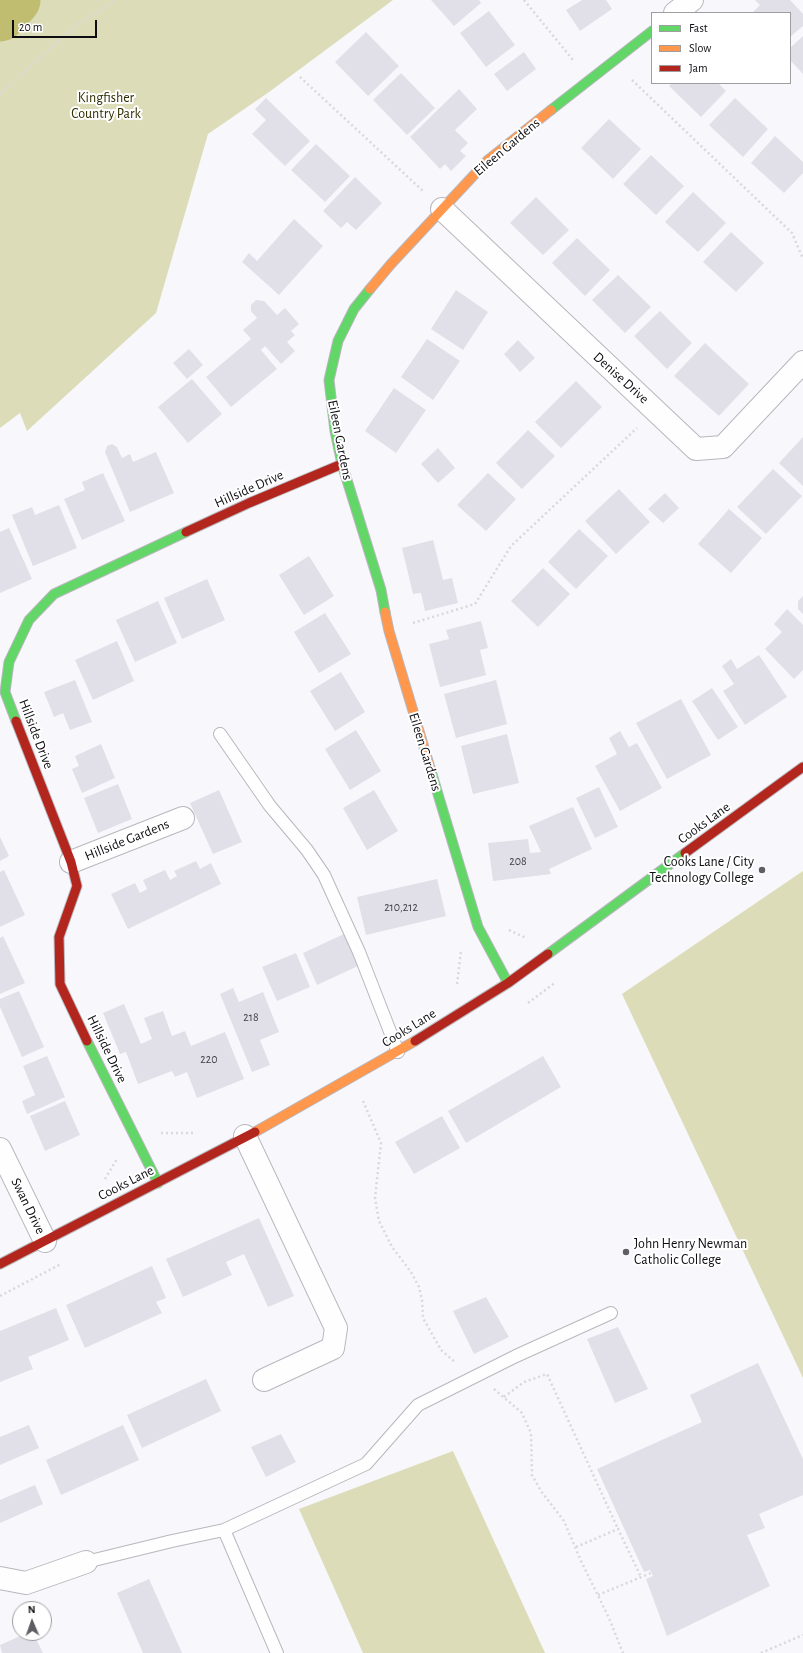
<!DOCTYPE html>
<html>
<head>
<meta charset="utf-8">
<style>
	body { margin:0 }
	#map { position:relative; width:803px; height:1653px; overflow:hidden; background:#f7f7fc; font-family:"Alegreya Sans",sans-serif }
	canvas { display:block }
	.legend { position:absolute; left:651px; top:12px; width:140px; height:72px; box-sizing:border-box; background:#fff; border:1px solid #9e9ea0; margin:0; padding:5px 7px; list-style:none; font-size:12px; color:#0d0c11 }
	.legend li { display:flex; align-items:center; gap:8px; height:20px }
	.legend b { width:20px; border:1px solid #9e9ea0 }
	.north { position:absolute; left:12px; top:1601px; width:40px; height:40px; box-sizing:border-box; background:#fff; border:1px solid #9e9ea0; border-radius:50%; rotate:358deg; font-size:11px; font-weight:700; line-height:16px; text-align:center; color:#0d0c11 }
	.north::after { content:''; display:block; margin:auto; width:14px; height:18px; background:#5f5e63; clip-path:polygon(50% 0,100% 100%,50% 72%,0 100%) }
	.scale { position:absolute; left:12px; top:20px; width:85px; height:18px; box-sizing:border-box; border:2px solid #0d0c11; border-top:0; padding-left:5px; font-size:12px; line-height:14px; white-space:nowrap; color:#0d0c11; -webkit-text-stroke:3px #fff; paint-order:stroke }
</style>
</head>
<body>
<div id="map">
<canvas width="803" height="1653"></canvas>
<ul class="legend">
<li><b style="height:5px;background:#63d668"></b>Fast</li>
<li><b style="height:5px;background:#ff974d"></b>Slow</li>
<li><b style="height:5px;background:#b3261e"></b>Jam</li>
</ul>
<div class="north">N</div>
<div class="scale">20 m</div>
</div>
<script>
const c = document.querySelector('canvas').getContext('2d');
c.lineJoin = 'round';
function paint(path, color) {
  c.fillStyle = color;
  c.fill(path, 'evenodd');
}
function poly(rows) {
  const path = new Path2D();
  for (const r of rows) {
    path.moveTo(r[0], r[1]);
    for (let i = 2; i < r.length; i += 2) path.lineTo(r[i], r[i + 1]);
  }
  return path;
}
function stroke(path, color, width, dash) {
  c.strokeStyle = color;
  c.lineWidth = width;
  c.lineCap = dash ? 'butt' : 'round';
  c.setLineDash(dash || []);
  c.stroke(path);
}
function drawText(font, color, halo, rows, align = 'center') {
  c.font = font + ' "Alegreya Sans",sans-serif';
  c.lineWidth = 4;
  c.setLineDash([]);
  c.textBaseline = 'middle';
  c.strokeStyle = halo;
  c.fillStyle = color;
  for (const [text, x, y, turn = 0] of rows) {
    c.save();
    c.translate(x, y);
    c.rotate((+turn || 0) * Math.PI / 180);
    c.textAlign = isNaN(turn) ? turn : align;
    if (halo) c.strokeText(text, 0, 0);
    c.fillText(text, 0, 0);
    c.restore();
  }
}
paint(poly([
	[0,0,393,0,269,92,208,134,156,313,27,431,20,413,0,428],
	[803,871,803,1378,622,994],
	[453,1451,545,1653,363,1653,299,1509]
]), '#dddcb9');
stroke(poly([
	[0,16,15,0]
]), '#c0bd71', 51);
paint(poly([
	[431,0,479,0,481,3,454,26],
	[582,0,606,0,612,9,580,31,566,10],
	[755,0,790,0,803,14,803,26,790,37,790,13,752,13,760,5],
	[489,11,515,45,486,67,460,33],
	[366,32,399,66,368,96,335,62],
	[803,36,803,74,790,60,790,48],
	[524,52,536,69,507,91,494,74],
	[401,73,435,108,407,135,373,100],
	[672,83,718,83,726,91,701,117,669,86],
	[459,89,477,109,455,130,468,143,460,151,466,156,451,171,445,164,440,169,410,137],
	[266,98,310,141,285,166,252,134,266,120,255,109],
	[735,98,768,129,743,157,709,125],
	[609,119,641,149,613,179,581,148],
	[775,136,803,162,803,173,784,193,751,163],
	[316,144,350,176,325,202,291,170],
	[651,155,684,186,656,215,623,184],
	[355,177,382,203,356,230,347,222,341,228,323,211],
	[693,192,726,223,698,252,665,222],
	[536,197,569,230,543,255,510,223],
	[294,219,323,246,279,295,242,262,249,253,257,261],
	[731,232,764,263,736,292,703,262],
	[577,238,610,270,585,296,552,263],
	[618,275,651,307,625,333,592,300],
	[456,290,488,312,463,350,431,329],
	[256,300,264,301,277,315,285,308,299,324,291,331,295,335,287,342,295,351,281,364,265,346,261,350,277,369,231,407,206,377,251,339,243,330,257,318,251,311,251,305],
	[660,311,692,343,667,369,634,336],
	[427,339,460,361,433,400,401,377],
	[518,340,535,358,520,372,504,354],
	[705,343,749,384,719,416,674,376],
	[189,349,203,365,187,379,173,363],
	[192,379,222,414,188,443,158,407],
	[576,381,602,407,561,448,535,422],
	[394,388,426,410,396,453,365,431],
	[528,430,555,456,522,489,496,463],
	[803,437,803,486,779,463],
	[112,444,117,447,122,458,130,454,133,462,156,452,174,493,130,512,105,452,107,446],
	[438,448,455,468,438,483,421,464],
	[773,469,802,496,766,534,737,507],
	[103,473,125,521,82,540,64,499,85,490,82,482],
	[488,473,516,499,486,531,457,505],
	[619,489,650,522,616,554,585,521],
	[665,493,679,508,663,523,648,509],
	[59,505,77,548,33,566,12,515,32,507,35,515],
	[729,509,762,538,731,573,698,544],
	[9,528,32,579,0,593,0,532],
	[579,529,608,556,576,589,548,562],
	[433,540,443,580,452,578,458,603,425,611,421,593,413,594,402,548],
	[309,556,334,596,304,615,279,575],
	[543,568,570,594,538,627,511,601],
	[207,579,225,620,182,639,164,598],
	[803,596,803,614,798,609,798,601],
	[158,601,177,643,135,662,116,620],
	[787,609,803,625,803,670,794,679,765,649,782,632,774,624],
	[325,613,351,654,319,673,294,632],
	[481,621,488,648,480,650,486,675,440,687,429,644,449,639,446,630],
	[117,641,134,681,93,700,75,660],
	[759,655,787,697,745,725,723,691,734,684,722,666,731,659,737,669],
	[341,672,365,712,335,731,310,691],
	[75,680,92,722,70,730,63,713,54,717,44,692],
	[496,680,507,724,456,738,444,694],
	[712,688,738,727,718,740,692,701],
	[681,699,711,755,667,779,636,723],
	[356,730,381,771,350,790,325,749],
	[620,731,629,747,637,743,662,788,620,811,595,766,617,754,609,738],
	[507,734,519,783,473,794,461,746],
	[101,744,115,778,82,793,72,769,79,766,75,756],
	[118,784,132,819,98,833,84,798],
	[599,787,618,827,595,838,576,798],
	[219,790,242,842,213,854,190,803],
	[374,790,398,831,367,850,343,808],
	[573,807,592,849,549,869,551,874,493,881,488,843,528,839,530,853,541,852,529,826],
	[0,837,9,856,0,861],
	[196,861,200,869,211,863,221,884,128,929,111,894,135,883,140,893,147,889,143,880,165,870,170,880,177,876,174,871],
	[4,870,25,915,0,927,0,872],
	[437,879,446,916,366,935,357,897],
	[344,934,358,966,317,985,303,953],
	[3,936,25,983,0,994,0,938],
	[296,953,310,987,277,1001,262,967],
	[233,988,239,1002,263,992,279,1032,260,1040,270,1065,252,1072,220,994],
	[19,991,44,1047,22,1057,0,1007,0,999],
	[124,1004,141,1044,152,1039,144,1018,163,1011,172,1036,185,1031,191,1046,225,1032,244,1079,197,1098,187,1072,175,1077,172,1071,138,1084,126,1052,120,1054,103,1013],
	[47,1056,65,1097,27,1114,22,1101,35,1095,23,1066],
	[543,1056,561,1087,466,1143,448,1111],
	[65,1101,80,1135,45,1151,30,1116],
	[442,1116,460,1148,414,1174,395,1142],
	[259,1218,294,1296,268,1307,244,1254,226,1262,232,1275,183,1297,166,1259],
	[152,1266,166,1298,156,1302,162,1313,85,1348,66,1305],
	[486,1297,509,1337,474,1354,453,1311],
	[56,1308,69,1340,28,1357,33,1369,0,1382,0,1331],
	[618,1327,648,1389,615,1403,587,1339],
	[758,1363,803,1459,803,1495,759,1514,765,1528,747,1535,770,1586,667,1636,646,1579,653,1576,650,1570,644,1572,597,1469,702,1422,690,1395],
	[206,1379,221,1411,142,1448,127,1415],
	[29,1425,39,1448,0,1465,0,1437],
	[123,1425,139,1460,61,1495,46,1460],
	[281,1434,296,1462,266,1477,251,1447],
	[35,1485,43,1504,0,1523,0,1500],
	[149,1579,182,1653,143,1653,117,1593],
	[27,1633,33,1633,43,1653,2,1653,0,1645]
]), '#e1e0e9');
const lane = poly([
	[220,734,270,806,307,850,324,875,359,952,398,1052],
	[86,1562,172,1541,224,1530],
	[277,1653,224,1530,366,1464,418,1405,516,1356,611,1313]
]);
const street = poly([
	[675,13,692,0],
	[442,209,696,449,723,447,803,362],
	[71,862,183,818],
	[245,1136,336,1328,333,1348,264,1380],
	[0,1149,45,1241],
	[0,1578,26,1583,86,1562]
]);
const fast = poly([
	[551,110,652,31],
	[370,289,354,309,338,341,329,380,335,431,342,464,381,590,385,612],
	[16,721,5,692,9,662,29,620,54,594,186,532],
	[431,771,478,927,508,983],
	[548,954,685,853],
	[87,1041,158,1183]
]);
const slow = poly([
	[370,289,391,264,488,160,551,110],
	[385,612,389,631,431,771],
	[255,1132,415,1041]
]);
const jam = poly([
	[186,532,249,503,342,464],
	[16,721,71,862,77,886,59,937,60,984,87,1041],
	[685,853,803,767],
	[415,1041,508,983,548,954],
	[0,1264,255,1132]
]);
stroke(lane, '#b8b7bd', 14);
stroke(street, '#b8b7bd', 24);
stroke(fast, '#b8b7bd', 11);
stroke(slow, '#b8b7bd', 11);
stroke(jam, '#b8b7bd', 11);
stroke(poly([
	[524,0,573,60],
	[300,77,423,191],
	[632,80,792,233,803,259],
	[0,94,73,28,116,0],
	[413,623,475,604,511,546,637,428],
	[509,930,526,938],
	[457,984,461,951],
	[528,1003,556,982],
	[363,1101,381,1143,375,1198,379,1221,392,1247,411,1272,419,1287,422,1300,423,1318,441,1350,455,1362],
	[161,1133,194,1133],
	[105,1179,117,1159],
	[0,1296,61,1264],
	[494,1389,522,1413,531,1433,532,1475,541,1491,564,1521,581,1561,609,1618,623,1653],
	[504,1397,524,1382,547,1374,618,1529],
	[576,1547,618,1529,641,1577],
	[598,1595,651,1573],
	[761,1653,803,1635]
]), '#d9d9db', 2.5, [2, 3]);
stroke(lane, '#fefeff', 12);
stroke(street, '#fefeff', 22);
stroke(fast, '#63d668', 9);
stroke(slow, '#ff974d', 9);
stroke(jam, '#b3261e', 9);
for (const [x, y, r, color] of [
	[762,870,4,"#5f5e63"],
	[626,1252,4,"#5f5e63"]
]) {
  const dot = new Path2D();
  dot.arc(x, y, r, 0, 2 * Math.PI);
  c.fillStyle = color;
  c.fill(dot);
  stroke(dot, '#fff', 1.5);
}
drawText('12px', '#444349', null, [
	["208",518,861],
	["210,212",401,907],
	["218",251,1017],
	["220",209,1059]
]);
drawText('14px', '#302e00', '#fff', [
	["Kingfisher",106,98],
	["Country Park",106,114]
]);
drawText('14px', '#0d0c11', '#fff', [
	["Eileen Gardens",507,147,-40],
	["Denise Drive",621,378,42],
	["Eileen Gardens",340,440,79],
	["Hillside Drive",249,489,-24],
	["Hillside Drive",36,734,69],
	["Eileen Gardens",425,752,73],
	["Cooks Lane",704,823,-36],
	["Hillside Gardens",127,840,-22],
	["Cooks Lane",409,1028,-32],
	["Hillside Drive",107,1049,64],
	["Cooks Lane",126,1183,-27],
	["Swan Drive",28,1206,64]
]);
drawText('14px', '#0d0c11', '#fff', [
	["Cooks Lane / City",754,862],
	["Technology College",754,878],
	["John Henry Newman",634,1244,"left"],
	["Catholic College",634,1260,"left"]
], 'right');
</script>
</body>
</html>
